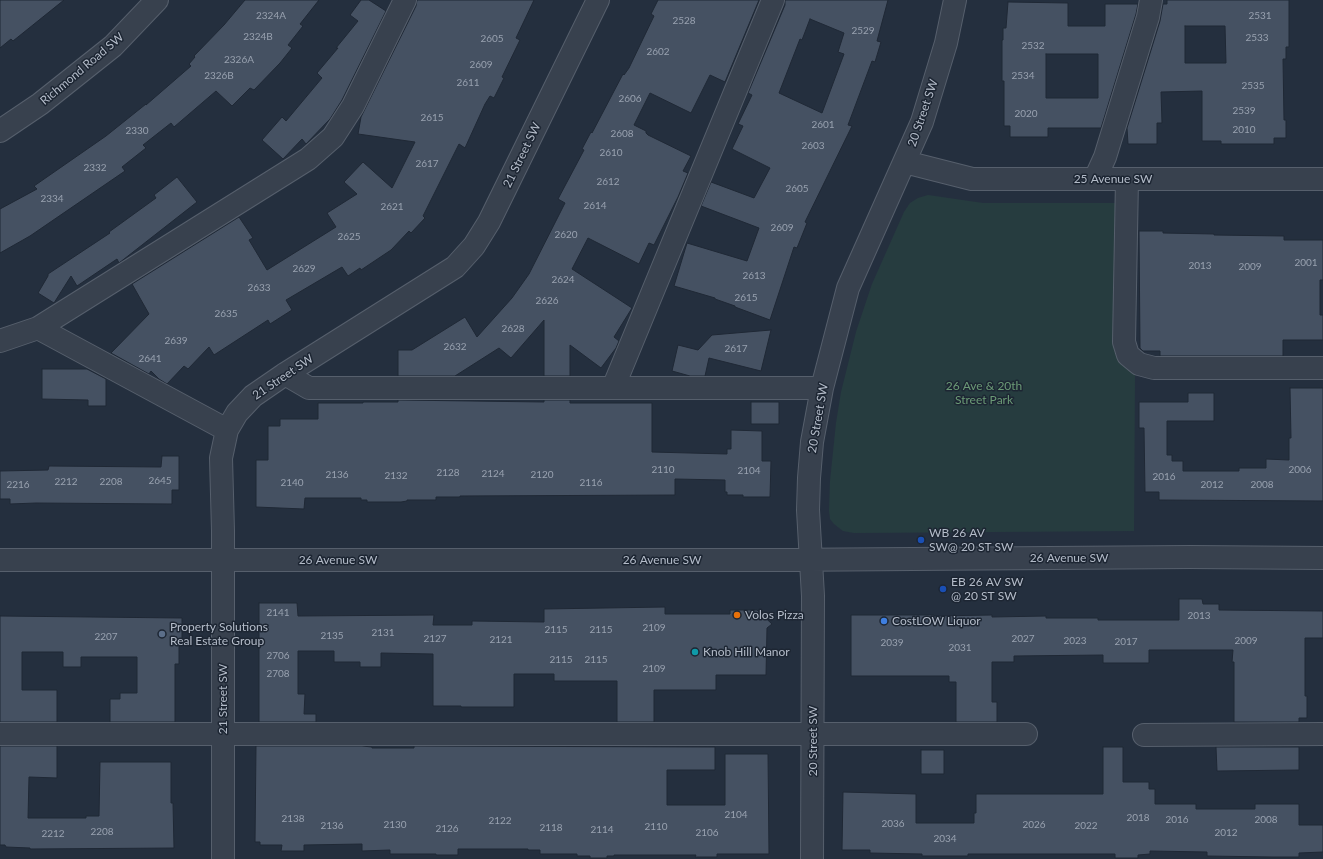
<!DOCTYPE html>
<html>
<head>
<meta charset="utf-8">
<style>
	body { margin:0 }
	canvas { display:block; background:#242f3e }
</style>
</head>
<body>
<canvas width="1323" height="859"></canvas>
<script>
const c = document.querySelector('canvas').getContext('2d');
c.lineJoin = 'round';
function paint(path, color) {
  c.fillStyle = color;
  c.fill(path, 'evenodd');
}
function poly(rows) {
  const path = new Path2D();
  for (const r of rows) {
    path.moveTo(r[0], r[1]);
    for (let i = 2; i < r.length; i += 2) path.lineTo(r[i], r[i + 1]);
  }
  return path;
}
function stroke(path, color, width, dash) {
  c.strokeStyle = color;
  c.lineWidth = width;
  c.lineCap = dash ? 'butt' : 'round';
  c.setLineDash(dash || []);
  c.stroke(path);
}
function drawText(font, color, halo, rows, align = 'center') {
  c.font = font + ' Lato,sans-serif';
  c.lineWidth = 3;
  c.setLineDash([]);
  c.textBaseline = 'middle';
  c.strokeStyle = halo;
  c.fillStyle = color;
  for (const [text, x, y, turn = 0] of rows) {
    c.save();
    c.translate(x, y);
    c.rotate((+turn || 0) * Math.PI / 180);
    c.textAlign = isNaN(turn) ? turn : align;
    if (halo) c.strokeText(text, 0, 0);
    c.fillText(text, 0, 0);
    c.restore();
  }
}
paint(poly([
	[928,195,983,203,1115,203,1115,346,1135,374,1134,531,854,533,843,531,834,524,830,519,829,511,830,481,836,423,841,392,856,332,872,284,904,212,910,203,918,198]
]), '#263c3f');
const building = poly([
	[0,0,64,0,13,41,11,39,0,48,0,0],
	[245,0,319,0,300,24,303,26,288,45,292,48,280,63,254,90,250,88,232,106,216,91,174,127,171,123,143,145,146,148,122,167,125,171,30,236,0,253,0,209,37,189,34,186,106,136,146,104,146,105,191,66,189,64,195,57,194,56,224,25,245,0],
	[361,0,369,0,386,11,342,100,330,119,306,144,302,139,283,159,262,140,282,117,286,121,322,78,317,73,338,48,336,48,358,21,350,15,361,0],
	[417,0,534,0,516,38,520,40,502,77,504,78,494,98,490,96,485,104,465,148,459,144,423,216,425,218,411,233,409,231,391,250,361,270,360,268,348,276,342,267,286,300,292,310,270,324,268,320,214,355,209,347,188,369,184,366,167,384,159,379,151,371,149,374,111,353,149,314,132,284,239,217,253,238,249,240,267,270,336,227,327,213,357,194,344,182,363,162,392,188,415,142,358,134,361,117,416,6,417,0],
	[658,0,759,0,725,82,710,75,691,113,650,93,634,125,646,131,646,133,648,135,691,156,683,171,688,173,678,197,654,245,649,243,639,264,588,238,572,269,632,308,614,337,619,341,616,348,601,368,570,345,570,376,544,376,544,320,511,358,499,348,455,376,398,376,398,350,412,350,465,317,477,337,512,298,529,274,565,203,558,199,584,150,582,149,591,132,592,133,623,74,624,75,629,68,654,16,651,14,658,0],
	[785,0,888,0,877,41,881,42,875,62,872,61,848,125,852,126,805,222,807,223,797,248,794,247,770,320,735,307,735,306,715,299,715,298,674,286,687,243,747,261,759,228,701,206,711,182,754,198,770,168,732,149,743,126,738,124,752,95,748,93,785,5,785,0],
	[810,19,844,33,838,52,844,54,822,113,779,93,800,39,802,40,810,19],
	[1167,0,1289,0,1289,47,1286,47,1286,59,1283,59,1284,120,1286,120,1286,138,1274,138,1274,144,1221,144,1221,141,1202,141,1202,91,1161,92,1162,123,1157,123,1157,144,1128,144,1127,128,1160,21,1163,4,1167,4,1167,0],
	[1185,26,1225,26,1226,63,1185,63,1185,26],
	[1008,2,1068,3,1068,26,1105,26,1105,4,1138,4,1136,14,1101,128,1048,128,1048,137,1010,137,1010,126,1004,126,1004,81,1002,81,1002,40,1003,40,1003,28,1006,28,1008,2],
	[1046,54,1098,54,1098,98,1046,98,1046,54],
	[177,177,197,202,119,263,117,259,77,286,71,276,54,303,38,293,48,276,48,274,110,233,109,232,156,198,154,195,177,177],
	[1139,231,1163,231,1163,233,1214,234,1214,235,1284,236,1284,240,1323,240,1323,280,1320,280,1320,315,1323,315,1323,340,1283,340,1283,356,1160,356,1160,351,1143,351,1140,348,1139,231],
	[771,330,761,371,709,358,705,376,690,376,672,371,678,345,698,350,712,335,771,330],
	[42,369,87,369,106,379,106,406,88,406,88,400,42,399,42,369],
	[1290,388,1323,388,1323,501,1159,500,1159,492,1145,492,1144,428,1139,428,1139,402,1188,402,1188,393,1214,393,1214,421,1167,421,1167,455,1172,455,1172,461,1183,461,1183,471,1239,471,1239,468,1266,468,1266,459,1289,460,1289,438,1291,438,1290,388],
	[398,400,544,402,544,400,570,400,570,403,652,403,652,452,727,454,727,449,731,449,731,430,762,431,762,461,771,461,770,497,743,497,743,495,727,495,727,492,725,492,725,480,675,479,675,495,460,496,460,497,436,497,436,500,407,500,407,501,401,502,367,502,367,500,361,500,361,498,305,498,304,509,256,507,256,460,268,460,268,426,280,426,280,419,318,419,318,403,363,403,363,402,398,402,398,400],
	[751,402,779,402,779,424,751,424,751,402],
	[162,456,179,456,179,490,172,490,172,504,36,503,10,504,10,499,0,499,0,471,48,470,49,466,161,467,162,456],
	[1179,599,1202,599,1203,604,1219,604,1219,610,1323,611,1323,638,1305,638,1305,696,1307,696,1307,718,1299,718,1299,722,1234,722,1234,662,1232,662,1233,650,1149,650,1149,663,1103,663,1103,655,1014,656,1014,662,992,662,992,702,997,702,997,722,956,722,956,682,949,682,949,676,851,676,851,615,934,615,934,616,992,615,992,617,1046,616,1046,618,1098,618,1098,620,1179,620,1179,599],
	[259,603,297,603,298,616,434,615,433,625,472,625,472,621,544,622,544,609,665,607,665,614,730,614,730,610,757,610,772,624,767,628,766,675,716,675,716,690,654,690,654,722,617,722,617,681,554,681,554,674,514,674,514,707,461,707,461,706,433,706,433,654,381,653,381,667,360,667,360,662,334,662,334,651,298,651,298,694,305,694,304,714,316,714,316,722,259,722,259,603],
	[0,616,182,618,182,645,179,645,179,664,175,664,175,722,110,722,110,699,120,699,120,693,137,693,137,657,81,657,81,667,63,667,63,652,22,652,22,690,57,690,57,722,0,722,0,616],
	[0,746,57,746,57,778,29,777,28,818,86,818,86,816,99,816,100,762,171,762,171,803,173,803,174,848,30,849,30,848,6,847,5,845,0,845,0,746],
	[256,746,362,746,372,747,372,748,414,748,414,746,715,747,715,770,667,770,667,805,725,805,725,754,768,754,769,854,717,854,717,857,695,857,696,855,614,855,614,856,607,856,607,858,590,858,590,856,577,856,577,854,540,854,540,850,528,850,528,849,458,849,458,855,436,855,436,854,390,854,390,850,362,851,362,844,304,845,304,851,281,851,282,845,260,845,260,842,255,842,256,746],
	[1103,747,1123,747,1123,782,1149,782,1149,789,1155,789,1155,804,1196,804,1196,809,1255,809,1255,804,1299,804,1299,825,1323,825,1323,852,1299,853,1299,857,1273,857,1207,856,1207,852,1150,851,1150,854,1138,855,1138,858,1115,858,1115,854,968,854,968,856,922,856,922,854,870,853,870,850,842,850,843,792,916,794,916,823,974,823,974,813,976,813,976,794,1103,794,1103,747],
	[1216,747,1299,747,1299,770,1217,771,1216,747],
	[921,750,944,750,944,774,921,774,921,750]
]);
paint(building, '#455162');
stroke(building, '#1f2835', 1);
const minor = poly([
	[0,131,40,104,113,46,157,0],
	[905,162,972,179,1323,179],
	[1095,179,1105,157,1148,17,1151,0],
	[1127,179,1124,342,1128,355,1139,364,1154,368,1323,368],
	[38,328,227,430],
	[0,341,38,328,308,159,333,137,353,106,405,0],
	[285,374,309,388,613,388,773,0],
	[613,388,822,388],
	[0,560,774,560,1190,557,1323,558],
	[0,734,1026,734],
	[1144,735,1323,734],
	[223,859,223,531,221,458,227,430,237,413,253,396,285,374,455,267,474,246,489,222,598,0],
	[812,859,813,596,808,510,809,478,812,442,822,388,848,288,922,122,946,43,955,0]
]);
stroke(minor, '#565f6c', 24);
stroke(minor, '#38414e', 22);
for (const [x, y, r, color] of [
	[921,540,4,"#1a4fb4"],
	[943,589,4,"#1a4fb4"],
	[737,615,4,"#e8710a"],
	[884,621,4,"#3f7fe0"],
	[162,634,4,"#5c6f8a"],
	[695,652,4,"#0f9aa8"]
]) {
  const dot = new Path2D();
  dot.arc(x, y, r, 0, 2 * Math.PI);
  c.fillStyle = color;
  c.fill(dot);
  stroke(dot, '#1d2633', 1.5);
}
drawText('10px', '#98a1af', null, [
	["2324A",271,16],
	["2531",1260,16],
	["2528",684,21],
	["2529",863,31],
	["2324B",258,37],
	["2533",1257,38],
	["2605",492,39],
	["2532",1033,46],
	["2602",658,52],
	["2326A",239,60],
	["2609",481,65],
	["2326B",219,76],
	["2534",1023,76],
	["2611",468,83],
	["2535",1253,86],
	["2606",630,99],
	["2539",1244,111],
	["2020",1026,114],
	["2615",432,118],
	["2601",823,125],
	["2010",1244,130],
	["2330",137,131],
	["2608",622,134],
	["2603",813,146],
	["2610",611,153],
	["2617",427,164],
	["2332",95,168],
	["2612",608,182],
	["2605",797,189],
	["2334",52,199],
	["2614",595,206],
	["2621",392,207],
	["2609",782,228],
	["2620",566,235],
	["2625",349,237],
	["2001",1306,263],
	["2013",1200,266],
	["2009",1250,267],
	["2629",304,269],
	["2613",754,276],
	["2624",563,280],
	["2633",259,288],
	["2615",746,298],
	["2626",547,301],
	["2635",226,314],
	["2628",513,329],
	["2639",176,341],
	["2632",455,347],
	["2617",736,349],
	["2641",150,359],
	["2110",663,470],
	["2006",1300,470],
	["2104",749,471],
	["2128",448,473],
	["2124",493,474],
	["2136",337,475],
	["2120",542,475],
	["2132",396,476],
	["2016",1164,477],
	["2645",160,481],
	["2212",66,482],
	["2208",111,482],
	["2140",292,483],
	["2116",591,483],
	["2216",18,485],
	["2012",1212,485],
	["2008",1262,485],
	["2141",278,613],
	["2013",1199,616],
	["2109",654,628],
	["2115",556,630],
	["2115",601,630],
	["2131",383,633],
	["2135",332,636],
	["2207",106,637],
	["2127",435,639],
	["2027",1023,639],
	["2121",501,640],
	["2023",1075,641],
	["2009",1246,641],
	["2017",1126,642],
	["2039",892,643],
	["2031",960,648],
	["2706",278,656],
	["2115",561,660],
	["2115",596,660],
	["2109",654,669],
	["2708",278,674],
	["2104",736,815],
	["2018",1138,818],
	["2138",293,819],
	["2016",1177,820],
	["2008",1266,820],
	["2122",500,821],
	["2036",893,824],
	["2130",395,825],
	["2026",1034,825],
	["2136",332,826],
	["2022",1086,826],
	["2110",656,827],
	["2118",551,828],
	["2126",447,829],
	["2114",602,830],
	["2208",102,832],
	["2106",707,833],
	["2012",1226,833],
	["2212",53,834],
	["2034",945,839]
]);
drawText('12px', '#b4bcc9', '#1d2633', [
	["Richmond Road SW",82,69,-40],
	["20 Street SW",923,113,-71],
	["21 Street SW",522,155,-64],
	["25 Avenue SW",1113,179],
	["21 Street SW",283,377,-34],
	["20 Street SW",818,418,-80],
	["26 Avenue SW",1069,558],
	["26 Avenue SW",338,560],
	["26 Avenue SW",662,560],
	["21 Street SW",223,699,-90],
	["20 Street SW",813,741,-90]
]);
drawText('12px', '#6b9a76', '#1d2633', [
	["26 Ave & 20th",984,386],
	["Street Park",984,400]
]);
drawText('12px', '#b4bcc9', '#1d2633', [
	["WB 26 AV",929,533],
	["SW@ 20 ST SW",929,547],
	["EB 26 AV SW",951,582],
	["@ 20 ST SW",951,596],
	["Volos Pizza",745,615],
	["CostLOW Liquor",892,621],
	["Property Solutions",170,627],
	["Real Estate Group",170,641],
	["Knob Hill Manor",703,652]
], 'left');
</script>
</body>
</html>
